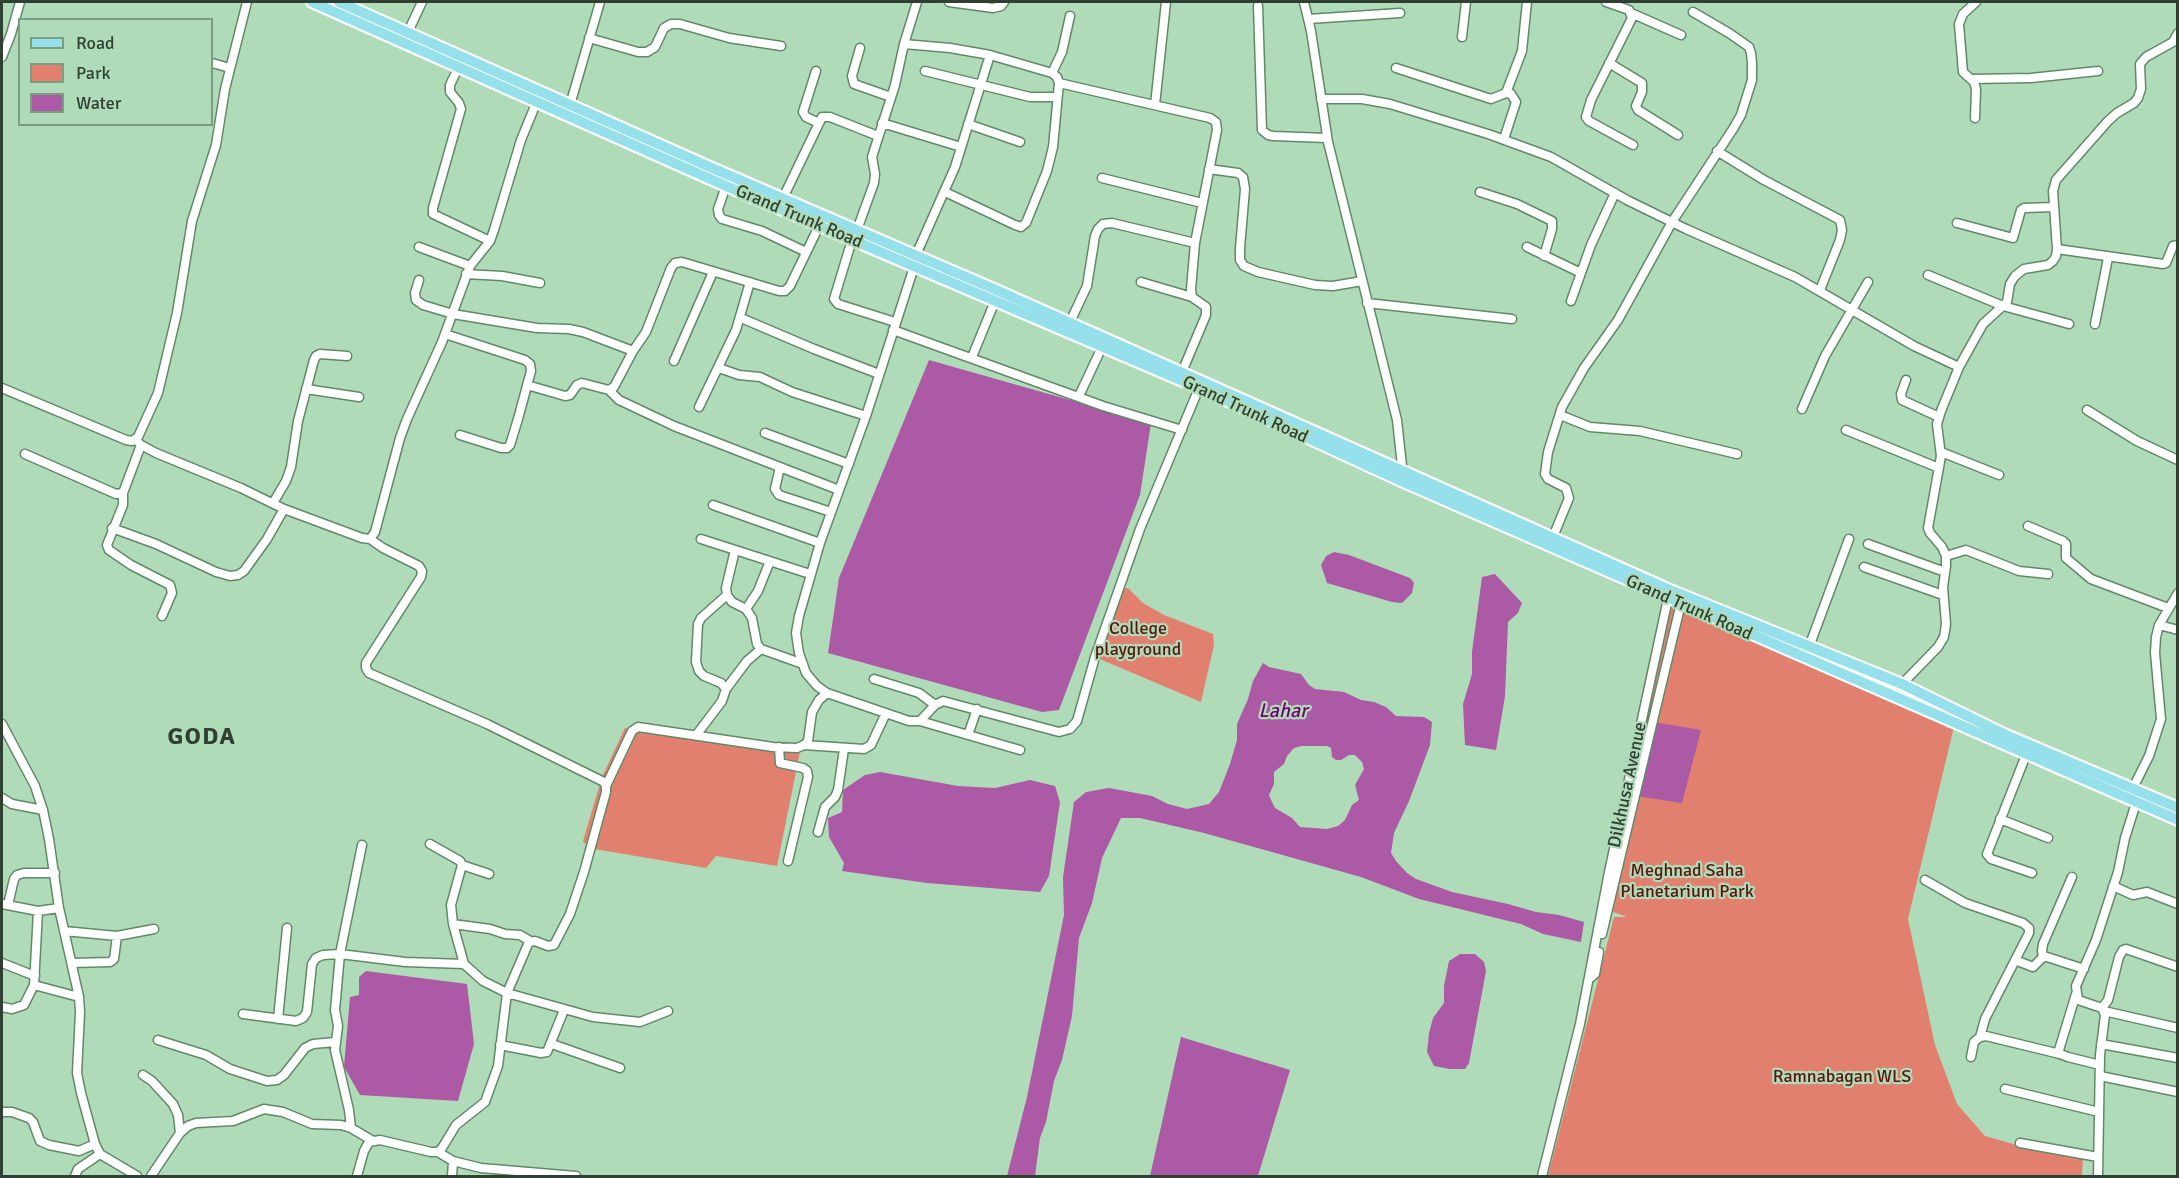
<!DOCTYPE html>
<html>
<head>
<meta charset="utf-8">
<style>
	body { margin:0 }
	#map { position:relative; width:2179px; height:1178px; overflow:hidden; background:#b0dbb8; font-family:Signika,sans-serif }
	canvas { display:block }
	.frame { position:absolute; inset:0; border:3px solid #2f4032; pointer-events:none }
	.legend { position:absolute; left:18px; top:18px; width:195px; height:108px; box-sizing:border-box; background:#b0dbb8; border:2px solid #7c9d82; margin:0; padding:8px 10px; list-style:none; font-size:18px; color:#2f4032 }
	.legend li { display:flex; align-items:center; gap:12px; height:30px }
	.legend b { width:30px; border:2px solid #7c9d82 }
</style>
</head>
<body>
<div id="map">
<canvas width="2179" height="1178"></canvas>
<div class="frame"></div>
<ul class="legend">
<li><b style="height:8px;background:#96e0ec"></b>Road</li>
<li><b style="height:16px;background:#e28070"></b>Park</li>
<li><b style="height:16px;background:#ac59a6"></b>Water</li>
</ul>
</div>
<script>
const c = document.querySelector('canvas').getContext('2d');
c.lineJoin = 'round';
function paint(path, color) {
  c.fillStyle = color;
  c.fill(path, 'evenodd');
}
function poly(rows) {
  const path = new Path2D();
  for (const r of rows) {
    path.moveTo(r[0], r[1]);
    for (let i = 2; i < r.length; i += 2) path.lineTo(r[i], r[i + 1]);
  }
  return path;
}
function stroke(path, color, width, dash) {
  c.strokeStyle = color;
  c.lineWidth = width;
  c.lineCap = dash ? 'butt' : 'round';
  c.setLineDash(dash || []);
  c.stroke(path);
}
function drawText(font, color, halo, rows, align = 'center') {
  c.font = font + ' Signika,sans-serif';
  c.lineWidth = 4.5;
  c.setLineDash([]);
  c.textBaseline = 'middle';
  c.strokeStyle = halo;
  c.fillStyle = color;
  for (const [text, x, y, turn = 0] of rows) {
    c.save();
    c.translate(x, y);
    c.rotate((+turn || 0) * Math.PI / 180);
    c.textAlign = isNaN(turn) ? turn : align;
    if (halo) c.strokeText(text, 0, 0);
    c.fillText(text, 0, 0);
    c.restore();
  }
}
paint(poly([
	[1124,588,1128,588,1143,603,1164,615,1213,634,1214,645,1201,702,1095,657,1110,614],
	[1673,603,1752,638,1752,640,1957,714,1908,919,1935,1045,1957,1104,1985,1136,2041,1152,2083,1159,2082,1176,1548,1176,1614,917,1627,917,1613,912,1665,608,1671,610],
	[625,728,679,729,801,747,777,866,716,856,706,868,589,848,583,841,602,777]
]), '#e28070');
paint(poly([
	[929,360,1151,423,1140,495,1059,710,1042,712,828,653,839,578],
	[1334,552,1349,555,1410,578,1414,583,1412,593,1402,603,1392,602,1327,583,1321,565,1326,556],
	[1495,574,1522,603,1518,613,1508,622,1505,696,1496,750,1465,745,1463,704,1472,674,1472,652,1482,577],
	[1263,663,1269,667,1301,674,1309,685,1315,689,1344,692,1361,700,1374,702,1386,707,1396,716,1424,717,1432,722,1430,745,1409,801,1394,833,1391,853,1396,861,1407,873,1416,879,1452,892,1508,904,1536,912,1559,915,1584,922,1581,942,1543,934,1521,924,1419,899,1361,877,1204,833,1140,818,1121,818,1102,858,1092,903,1079,938,1072,1016,1062,1060,1054,1081,1046,1122,1040,1138,1035,1176,1007,1176,1027,1097,1064,915,1063,877,1074,802,1086,792,1109,788,1152,796,1168,804,1187,809,1209,804,1219,792,1230,764,1237,740,1237,724,1248,699,1253,681],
	[1301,746,1327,746,1331,748,1332,757,1336,760,1341,760,1349,755,1355,755,1362,762,1364,769,1355,785,1359,800,1352,805,1345,820,1338,826,1327,829,1300,827,1292,818,1275,808,1272,802,1269,795,1274,784,1274,772,1284,764,1287,756,1294,748],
	[1647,721,1701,730,1682,803,1630,795],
	[880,772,958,786,995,788,1030,780,1055,786,1060,802,1049,876,1040,892,927,883,842,871,844,863,829,837,828,818,842,812,843,790,865,775],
	[1460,954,1475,954,1484,962,1486,971,1469,1063,1465,1069,1450,1069,1434,1066,1427,1052,1429,1033,1433,1018,1444,1003,1444,986,1449,961],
	[366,971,467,984,474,1044,458,1101,360,1095,344,1067,350,997,359,995,359,977],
	[1181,1037,1290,1070,1258,1176,1150,1176]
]), '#ac59a6');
const minor = poly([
	[949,2,993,8,1001,6,1004,2],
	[1304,2,1311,31,1328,142,1397,420,1403,475],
	[1606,2,1629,10,1632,18,1591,100,1586,117,1589,121,1633,145],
	[1258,6,1262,130,1268,135,1273,136,1327,138],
	[1631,13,1681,35],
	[1308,19,1400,13],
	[408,32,422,2],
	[1462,37,1466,2],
	[589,38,638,52,647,52,655,47,664,28,671,24,680,24,729,38,781,46],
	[904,44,950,48,990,55,1052,73,1057,77,1059,83,1053,147,1047,171,1026,223,1021,227,1015,225,945,192],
	[860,48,852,76,854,84,891,97],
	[2,57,11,34,20,2],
	[212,63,230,68],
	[1609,63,1642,83,1642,92,1636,106,1638,110,1678,135],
	[459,66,450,85,450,92,459,103,461,109,433,208,433,214,490,241],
	[1396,68,1491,99,1506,93,1511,94,1516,102,1504,139],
	[816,71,803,112,806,117,819,123],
	[925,71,1030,97,1056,97],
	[1052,73,1062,52,1070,16],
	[1972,79,2031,78,2098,71],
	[1059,83,1210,118,1216,122,1217,130,1195,243,1191,289,1192,297,1206,307,1206,315,1182,372],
	[1506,93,1522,51,1527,2],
	[1321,99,1362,99,1390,104,1488,134,1551,157,1627,200,1686,229,1795,277,1914,346,1959,367],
	[570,105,600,2],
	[1155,105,1166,2],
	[1975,118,1976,89,1974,82,1963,72,1959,24,1963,14,1976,2],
	[882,123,961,147],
	[968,124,1020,142],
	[1717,151,1764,180,1840,220,1842,230,1840,240,1820,290],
	[1209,169,1238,173,1243,177,1245,189,1240,248,1240,260,1244,266,1258,272,1315,285,1333,286,1362,281],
	[1102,178,1202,203],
	[726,186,718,209,719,215,722,219,762,231,806,252],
	[1480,192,1517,204,1552,221,1552,229,1544,256],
	[783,198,822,117,830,117,878,136],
	[1957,223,2013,238,2021,210,2024,208,2053,207],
	[857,230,874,183,875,174,872,157,895,85,904,44,917,2],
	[852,240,834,299,838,304,895,322],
	[419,247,470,266],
	[1527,247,1581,273],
	[2057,249,2163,264,2166,263,2173,246,2178,245],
	[916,255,955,167,990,55],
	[914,267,866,416,820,543,799,616,796,633,799,653,806,673,817,686,827,693,909,721,920,721,935,705,943,701,1059,732,1070,729,1077,721,1095,657,1140,529,1199,388],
	[466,274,502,276,540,283],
	[1928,275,2003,306,2069,324],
	[419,280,415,293,416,300,423,305,453,314,537,328,569,329,583,332,633,351],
	[1141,282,1192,297],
	[1571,301,1591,245,1615,193],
	[1367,303,1512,319],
	[741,318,814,349,879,374],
	[1070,322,1087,286,1095,236,1098,229,1103,224,1112,223,1195,243],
	[2095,324,2108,258],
	[893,330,1103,406,1182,430],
	[445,334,525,360,530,364,531,371,518,419,510,445,507,448,501,448,460,435],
	[972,357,995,301],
	[674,361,713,272],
	[719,368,739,375,760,377,792,392,866,416],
	[1906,380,1901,394,1902,400,1939,417],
	[527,385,565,396,570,395,577,385,582,383,609,390,614,387,633,351,646,332,671,268,675,263,682,262,779,291,785,291,790,286,819,226],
	[2,388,126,440,132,441,138,437,158,393,177,313,192,221,216,145,225,89,247,2],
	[306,389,359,397],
	[609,390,619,400,674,426,839,490],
	[1079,396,1102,347],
	[699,407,736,330,750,282],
	[1802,409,1825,356,1868,282],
	[2087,410,2137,441,2178,460],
	[1560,415,1590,427,1640,431,1737,454],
	[1846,430,1939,468],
	[765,433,849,464],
	[135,439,141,445,156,453,241,488,284,509,362,538,370,539,383,548,419,566,422,571,421,577,366,663,366,668,369,673,487,724,604,782,606,786,606,792,584,872,570,914,554,945,548,946,535,941,529,942,507,993,498,1066,485,1102,456,1125,442,1148,438,1152,431,1152,380,1140,369,1142,364,1151,357,1176],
	[1941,452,1999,475],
	[25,454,116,494,123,493,141,445],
	[780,467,775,489,779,495,831,512],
	[123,493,123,505,107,545,109,550,131,565,170,585,172,593,162,616],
	[273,503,286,481,291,467,298,421,314,360,316,356,320,354,347,356],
	[713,505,820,543],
	[2028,526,2063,541,2066,544,2066,558,2091,579,2168,608],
	[112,528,156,544,216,572,230,576,238,575,244,571,267,539,284,509],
	[1553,537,1569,498,1566,488,1548,479,1545,474,1548,452,1562,407,1584,368,1618,320,1672,222,1733,129,1741,115,1752,80,1752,63,1751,53,1749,47,1729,33,1693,12],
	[370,539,375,532,400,438,407,419,442,342,470,266,490,241,494,230,521,140,537,101],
	[701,539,810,574],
	[1868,544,1945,572],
	[735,550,726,588,727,595,732,602,746,609,752,618,757,644,761,649,803,664],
	[1946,556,1966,550,2019,571,2048,574],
	[1864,567,1943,595],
	[746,609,758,591,770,561],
	[2159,625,2178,630],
	[1809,647,1849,539],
	[874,679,919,693,935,705],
	[1902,684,1938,647,1944,637,1946,624,1943,587,1946,566,1946,556,1942,547,1930,533,1928,528,1941,456,1937,424,1941,411,1959,367,1983,324,2007,302,2010,284,2015,276,2024,269,2048,265,2053,261,2056,256,2057,249,2053,191,2056,180,2108,121,2117,113,2134,103,2138,98,2141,89,2140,64,2146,57,2173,42,2178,33],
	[726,689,747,661,761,649],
	[920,721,1020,750],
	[2,724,35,786,43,810,49,839,59,908,79,997,80,1012,77,1073,81,1093,95,1144,100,1154,137,1176],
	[697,734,722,701,726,689,721,683,704,676,699,671,696,662,698,624,701,618,727,595],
	[968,735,977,709],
	[804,745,864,749,871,745,886,713],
	[779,747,780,763,803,768,807,771,808,777,788,861],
	[2026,755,1987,854,1991,859,2032,873],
	[606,786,632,731,638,727,773,747,797,748,804,745,808,741,812,712,819,700,827,693],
	[2133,788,2149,756,2161,719,2155,653,2156,637,2159,625,2178,593],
	[2,798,12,804,43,810],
	[2000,819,2048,838],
	[818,832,825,807,835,797,838,790,844,749],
	[430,844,460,861,462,865,451,905,453,924,464,964,483,981,507,993,593,1017,640,1022,668,1011],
	[462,865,489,874],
	[1925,880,1965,903,2023,923,2029,928,2029,933,1985,1019,1980,1037],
	[2113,886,2133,895,2147,892,2178,904],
	[2,904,38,911,59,908],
	[8,905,14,879,17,875,24,873,55,873],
	[453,924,490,929,505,934,520,935,530,941],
	[64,931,117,936,154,929],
	[1602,934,1682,599],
	[2043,957,2042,951,2043,944,2072,877],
	[2015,960,2033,967,2043,957,2047,957,2084,969],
	[2,963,35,976],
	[72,963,110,962,114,959,117,936],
	[1589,979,1595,974,1599,952],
	[34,985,79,997],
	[2076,994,2059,1050,2060,1054,2068,1057,2100,1065],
	[2,1007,12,1009,24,1005,34,985,38,911],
	[2102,1008,2108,1000,2119,957,2123,950,2126,949,2178,967],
	[2104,1011,2178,1028],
	[243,1014,296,1021,303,1018,307,1012,312,964,316,958,323,955,340,954,405,962,464,964],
	[278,1019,287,928],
	[158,1040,206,1055,230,1069,267,1081,277,1080,284,1075,305,1048,313,1044,335,1042],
	[552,1044,620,1068],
	[2101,1044,2178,1058],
	[500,1045,541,1053,547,1052,564,1010],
	[1971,1057,1974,1042,1980,1037,1986,1036,2060,1054],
	[143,1075,152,1081,173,1104,178,1115,180,1133],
	[2100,1076,2178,1092],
	[2005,1089,2099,1112],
	[2,1112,12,1112,29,1118,33,1122,40,1141,49,1145,79,1151,95,1144],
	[351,1128,349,1110,335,1050,338,1026,335,1010,340,954,362,845],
	[2020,1143,2098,1157],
	[438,1152,453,1161,481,1168,576,1176],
	[75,1176,78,1169,100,1154],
	[151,1176,180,1133,188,1126,196,1123,233,1121,264,1109,283,1112,312,1124,341,1125,351,1128,373,1141],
	[452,1176,453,1161],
	[1542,1176,1580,1024,1609,872,1669,594],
	[2098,1176,2100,1055,2105,1015,2102,1008,2078,1000,2076,986,2096,940,2118,872,2125,838,2136,803]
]);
const major = poly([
	[312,2,726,186,1199,388,1401,481,2178,820],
	[339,2,712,168,994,289,1670,590,1902,684,2004,734,2178,808]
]);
stroke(minor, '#618968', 11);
stroke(major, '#fff', 14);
stroke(minor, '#fff', 8);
stroke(major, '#96e0ec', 10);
drawText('18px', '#2f4032', '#b0dbb8', [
	["Grand Trunk Road",799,217,23],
	["Grand Trunk Road",1245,410,25],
	["Grand Trunk Road",1689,608,24],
	["Dilkhusa Avenue",1628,785,-78]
]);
drawText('18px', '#5c140c', '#b0dbb8', [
	["College",1138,629],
	["playground",1138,650],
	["Meghnad Saha",1687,871],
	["Planetarium Park",1687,892],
	["Ramnabagan WLS",1842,1077]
]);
drawText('italic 20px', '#72006f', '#b0dbb8', [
	["Lahar",1283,712]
]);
c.letterSpacing = '1.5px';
drawText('bold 24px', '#2f4032', '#b0dbb8', [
	["GODA",202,738]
]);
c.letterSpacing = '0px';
</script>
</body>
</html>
